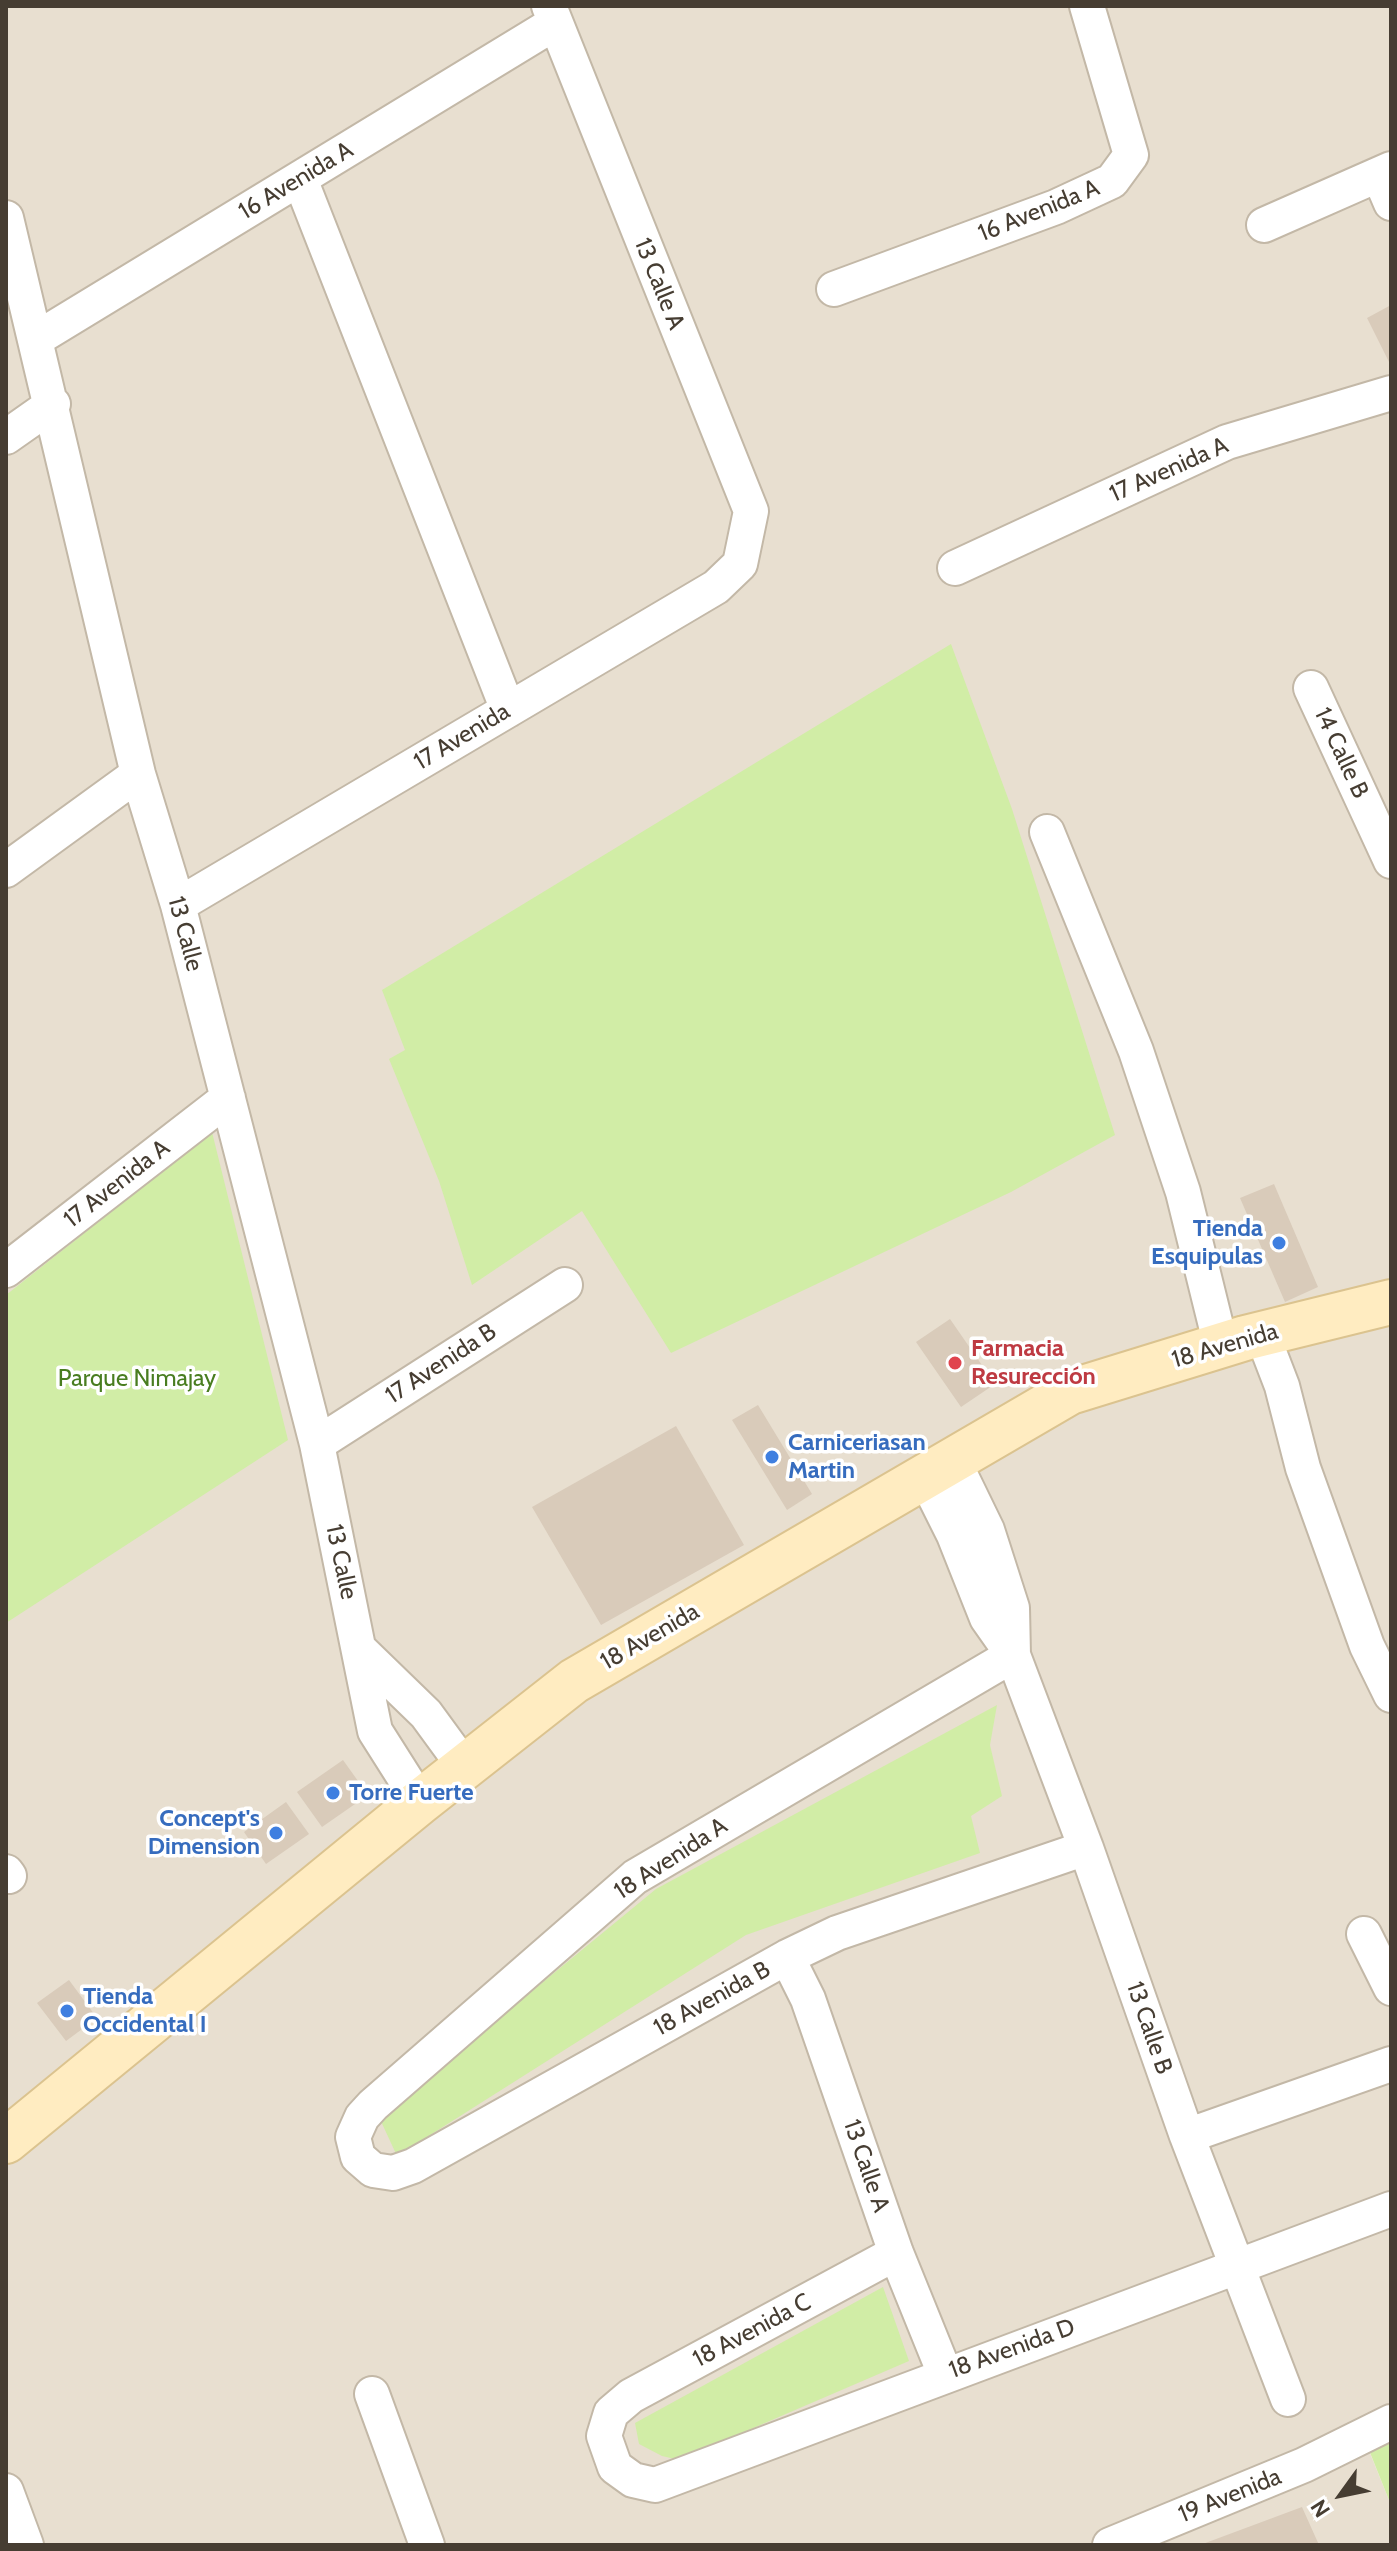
<!DOCTYPE html>
<html>
<head>
<meta charset="utf-8">
<style>
	body { margin:0 }
	#map { position:relative; width:1397px; height:2551px; overflow:hidden; background:#f3ede3; font-family:Cabin,sans-serif }
	canvas { display:block }
	.frame { position:absolute; inset:0; border:8px solid #463d32; pointer-events:none }
	.north { position:absolute; left:1301px; top:2455px; width:80px; height:80px; -webkit-text-stroke:6px #fff; paint-order:stroke; rotate:237deg; font-size:22px; font-weight:700; line-height:32px; text-align:center; color:#463d32 }
	.north::after { content:''; display:block; margin:auto; width:28px; height:36px; background:#463d32; clip-path:polygon(50% 0,100% 100%,50% 72%,0 100%) }
</style>
</head>
<body>
<div id="map">
<canvas width="1397" height="2551"></canvas>
<div class="frame"></div>
<div class="north">N</div>
</div>
<script>
const c = document.querySelector('canvas').getContext('2d');
c.lineJoin = 'round';
function paint(path, color) {
  c.fillStyle = color;
  c.fill(path, 'evenodd');
}
function poly(rows) {
  const path = new Path2D();
  for (const r of rows) {
    path.moveTo(r[0], r[1]);
    for (let i = 2; i < r.length; i += 2) path.lineTo(r[i], r[i + 1]);
  }
  return path;
}
function stroke(path, color, width, dash) {
  c.strokeStyle = color;
  c.lineWidth = width;
  c.lineCap = dash ? 'butt' : 'round';
  c.setLineDash(dash || []);
  c.stroke(path);
}
function drawText(font, color, halo, rows, align = 'center') {
  c.font = font + ' Cabin,sans-serif';
  c.lineWidth = 7;
  c.setLineDash([]);
  c.textBaseline = 'middle';
  c.strokeStyle = halo;
  c.fillStyle = color;
  for (const [text, x, y, turn = 0] of rows) {
    c.save();
    c.translate(x, y);
    c.rotate((+turn || 0) * Math.PI / 180);
    c.textAlign = isNaN(turn) ? turn : align;
    if (halo) c.strokeText(text, 0, 0);
    c.fillText(text, 0, 0);
    c.restore();
  }
}
paint(poly([
	[6,6,1391,6,1391,2433,1367,2446,1391,2505,1391,2545,6,2545]
]), '#e8dfd0');
paint(poly([
	[951,644,1012,809,1115,1135,1011,1192,671,1353,582,1211,472,1285,439,1181,389,1059,405,1050,382,990],
	[212,1132,288,1440,6,1623,6,1295],
	[997,1705,990,1745,1002,1796,971,1816,980,1853,746,1935,397,2156,379,2117,656,1889],
	[883,2287,909,2361,679,2460,662,2456,639,2444,635,2423],
	[1391,2433,1391,2505,1367,2445]
]), '#d1eda6');
paint(poly([
	[1391,305,1391,366,1367,318],
	[1274,1184,1318,1287,1285,1302,1240,1198],
	[950,1319,995,1384,961,1407,916,1342],
	[758,1405,812,1494,787,1510,732,1420],
	[676,1426,744,1545,601,1625,532,1507],
	[343,1760,368,1795,322,1827,297,1792],
	[286,1802,309,1834,266,1864,244,1832],
	[69,1980,97,2018,66,2041,37,2003],
	[1302,2507,1319,2545,1200,2545]
]), '#d9cbba');
const street = poly([
	[1379,175,1391,203],
	[300,179,508,710],
	[6,218,138,774,178,905,317,1444,375,1731,420,1802],
	[1264,225,1391,169],
	[834,289,1056,207,1112,181,1131,155,1087,6],
	[36,339,555,23],
	[6,437,53,404],
	[955,568,1227,442,1391,393],
	[1311,688,1391,861],
	[1047,832,1136,1051,1183,1192,1221,1346],
	[6,870,138,774],
	[178,905,716,587,740,564,751,511,549,6],
	[6,1270,228,1098],
	[1262,1334,1282,1386,1303,1468,1367,1646,1391,1695],
	[317,1444,565,1285],
	[952,1458,987,1530,1012,1608,1013,1655],
	[925,1477,954,1535,987,1618,1013,1655,1086,1848,1187,2136,1288,2399],
	[360,1650,426,1714,464,1766],
	[1013,1655,635,1877,373,2105,362,2117,353,2137,358,2157,373,2170,393,2173,413,2166,787,1957,837,1933,1086,1848],
	[6,1872,9,1876],
	[1364,1934,1391,1988],
	[787,1957,808,1999,896,2253,945,2374],
	[1187,2136,1391,2064],
	[896,2253,631,2396,611,2413,604,2436,615,2467,633,2480,655,2485,1391,2209],
	[372,2394,427,2545],
	[6,2491,26,2545],
	[1110,2545,1304,2465,1391,2422]
]);
const secondary = poly([
	[6,2141,420,1802,574,1681,1070,1392,1245,1338,1391,1302]
]);
stroke(street, '#c3b8a7', 38);
stroke(secondary, '#dbc38f', 48);
stroke(street, '#fff', 34);
stroke(secondary, '#ffecc1', 44);
for (const [x, y, r, color] of [
	[1279,1243,8,"#3f7fe0"],
	[955,1363,8,"#e0444e"],
	[772,1457,8,"#3f7fe0"],
	[333,1793,8,"#3f7fe0"],
	[276,1833,8,"#3f7fe0"],
	[67,2011,8,"#3f7fe0"]
]) {
  const dot = new Path2D();
  dot.arc(x, y, r, 0, 2 * Math.PI);
  c.fillStyle = color;
  c.fill(dot);
  stroke(dot, '#fff', 3);
}
drawText('24px', '#463d32', '#fff', [
	["16 Avenida A",296,181,-31],
	["16 Avenida A",1039,211,-22],
	["13 Calle A",659,284,68],
	["17 Avenida A",1169,470,-24],
	["17 Avenida",462,737,-31],
	["14 Calle B",1341,753,65],
	["13 Calle",185,934,75],
	["17 Avenida A",117,1184,-38],
	["18 Avenida",1225,1346,-16],
	["17 Avenida B",441,1364,-33],
	["13 Calle",341,1562,78],
	["18 Avenida",650,1637,-30],
	["18 Avenida A",671,1859,-33],
	["18 Avenida B",712,1999,-29],
	["13 Calle B",1149,2028,71],
	["13 Calle A",866,2166,71],
	["18 Avenida C",752,2331,-28],
	["18 Avenida D",1012,2349,-20],
	["19 Avenida",1230,2496,-22]
]);
drawText('bold 24px', '#366cbe', '#fff', [
	["Tienda",1263,1229,"right"],
	["Esquipulas",1263,1257,"right"],
	["Carniceriasan",788,1443],
	["Martin",788,1471],
	["Torre Fuerte",349,1793],
	["Concept's",260,1819,"right"],
	["Dimension",260,1847,"right"],
	["Tienda",83,1997],
	["Occidental I",83,2025]
], 'left');
drawText('bold 24px', '#be3a42', '#fff', [
	["Farmacia",971,1349],
	["Resurección",971,1377]
], 'left');
drawText('24px', '#497d20', '#fff', [
	["Parque Nimajay",137,1379]
]);
</script>
</body>
</html>
